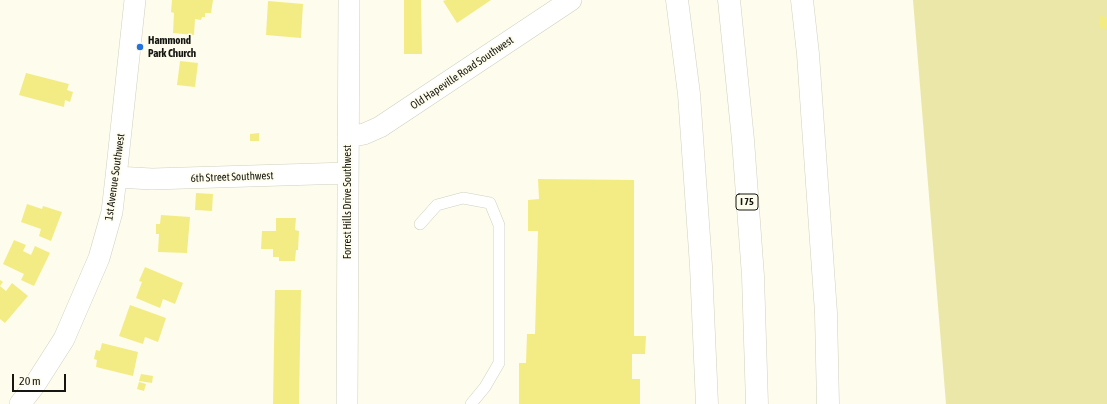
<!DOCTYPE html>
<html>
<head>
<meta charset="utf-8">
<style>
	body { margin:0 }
	#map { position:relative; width:1107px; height:404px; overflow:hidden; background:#fdfced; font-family:"Asap Condensed",sans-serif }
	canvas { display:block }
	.scale { position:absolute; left:12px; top:374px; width:54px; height:18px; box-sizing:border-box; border:2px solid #161610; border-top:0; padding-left:5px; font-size:12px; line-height:14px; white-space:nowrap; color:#161610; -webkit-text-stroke:3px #fdfced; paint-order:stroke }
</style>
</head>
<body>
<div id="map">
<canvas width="1107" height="404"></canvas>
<div class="scale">20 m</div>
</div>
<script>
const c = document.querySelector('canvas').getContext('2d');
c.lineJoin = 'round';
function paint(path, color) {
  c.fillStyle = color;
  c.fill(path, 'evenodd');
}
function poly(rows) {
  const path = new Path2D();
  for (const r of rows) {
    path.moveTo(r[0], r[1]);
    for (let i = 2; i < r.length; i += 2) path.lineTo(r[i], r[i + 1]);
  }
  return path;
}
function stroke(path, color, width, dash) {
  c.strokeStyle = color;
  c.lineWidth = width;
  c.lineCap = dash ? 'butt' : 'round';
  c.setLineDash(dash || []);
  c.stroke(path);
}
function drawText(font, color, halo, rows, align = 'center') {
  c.font = font + ' "Asap Condensed",sans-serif';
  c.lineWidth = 3.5;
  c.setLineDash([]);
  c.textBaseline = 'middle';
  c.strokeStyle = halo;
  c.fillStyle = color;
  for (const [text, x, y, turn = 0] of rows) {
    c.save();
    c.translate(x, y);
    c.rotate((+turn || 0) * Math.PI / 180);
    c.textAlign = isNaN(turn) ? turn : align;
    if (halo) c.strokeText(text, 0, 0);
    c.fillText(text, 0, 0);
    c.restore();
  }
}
paint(poly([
	[913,0,1107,0,1107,404,946,404]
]), '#ebe7a9');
paint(poly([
	[172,0,213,0,211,13,205,13,205,17,202,17,201,20,195,19,194,35,173,33,174,13,171,12],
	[404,0,421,0,422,54,404,54],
	[446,0,491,0,457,23,443,1],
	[268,1,303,4,301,38,266,35],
	[1100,16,1107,17,1107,29,1099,28],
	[180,61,198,63,195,87,177,85],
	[26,73,69,84,67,90,73,92,70,102,65,100,64,107,19,95],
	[259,133,259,141,250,141,250,134],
	[538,179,634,180,634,336,646,336,645,354,632,354,632,379,640,379,640,404,519,404,519,363,526,363,527,334,535,334,538,231,528,231,528,200,539,199],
	[196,193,213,194,212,211,195,210],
	[27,204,42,209,43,206,62,212,51,241,39,236,41,229,21,222],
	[161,215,190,217,187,253,158,252,159,234,156,234,156,224,160,224],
	[276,218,296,218,295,230,299,231,298,250,296,250,295,261,279,261,279,257,273,257,273,249,261,249,262,231,276,231],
	[14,240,26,245,23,251,31,255,35,246,50,253,34,286,21,280,24,274,3,264],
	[145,267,183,283,175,304,163,299,160,308,136,298,142,282,139,281],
	[0,280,3,282,0,286,6,291,12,283,28,296,5,323,0,319],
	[275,290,301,290,299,404,273,404],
	[130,305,166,318,158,342,145,337,143,344,119,336],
	[102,343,138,352,133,376,96,367,97,360,94,359,96,350,100,351],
	[141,374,153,376,152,383,139,381],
	[139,382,146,384,144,391,137,389]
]), '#f3ec84');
const lane = poly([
	[420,224,437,205,463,198,490,203,499,225,499,363,485,387,471,404]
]);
const street = poly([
	[348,137,364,134,380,127,571,0],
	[116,177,152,179,348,173],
	[20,404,34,386,64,339,99,258,112,212,116,177,135,0],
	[347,404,349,0]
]);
const highway = poly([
	[677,0,689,94,701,266,707,404],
	[729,0,743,140,753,276,757,404],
	[802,0,808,54,826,313,828,404]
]);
stroke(lane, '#d0d0c1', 12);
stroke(street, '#d0d0c1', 22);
stroke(highway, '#d0d0c1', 23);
stroke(lane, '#fff', 11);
stroke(street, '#fff', 21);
stroke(highway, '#fff', 22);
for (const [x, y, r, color] of [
	[140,47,4,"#2373de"]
]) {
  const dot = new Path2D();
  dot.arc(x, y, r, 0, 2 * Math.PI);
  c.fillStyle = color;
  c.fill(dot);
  stroke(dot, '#fdfced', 1.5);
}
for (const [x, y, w] of [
	[747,202,22]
]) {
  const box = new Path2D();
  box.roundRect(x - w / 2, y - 8, w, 16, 3);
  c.fillStyle = '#fdfced';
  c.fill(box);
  stroke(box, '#161610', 1);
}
drawText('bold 10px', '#161610', null, [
	["I 75",747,202]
]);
drawText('bold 11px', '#161610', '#fdfced', [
	["Hammond",148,41],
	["Park Church",148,54]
], 'left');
drawText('11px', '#161610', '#fdfced', [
	["Old Hapeville Road Southwest",462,73,-34],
	["1st Avenue Southwest",115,177,-82],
	["6th Street Southwest",232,177,-2],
	["Forrest Hills Drive Southwest",348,202,-90]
]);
</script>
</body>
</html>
